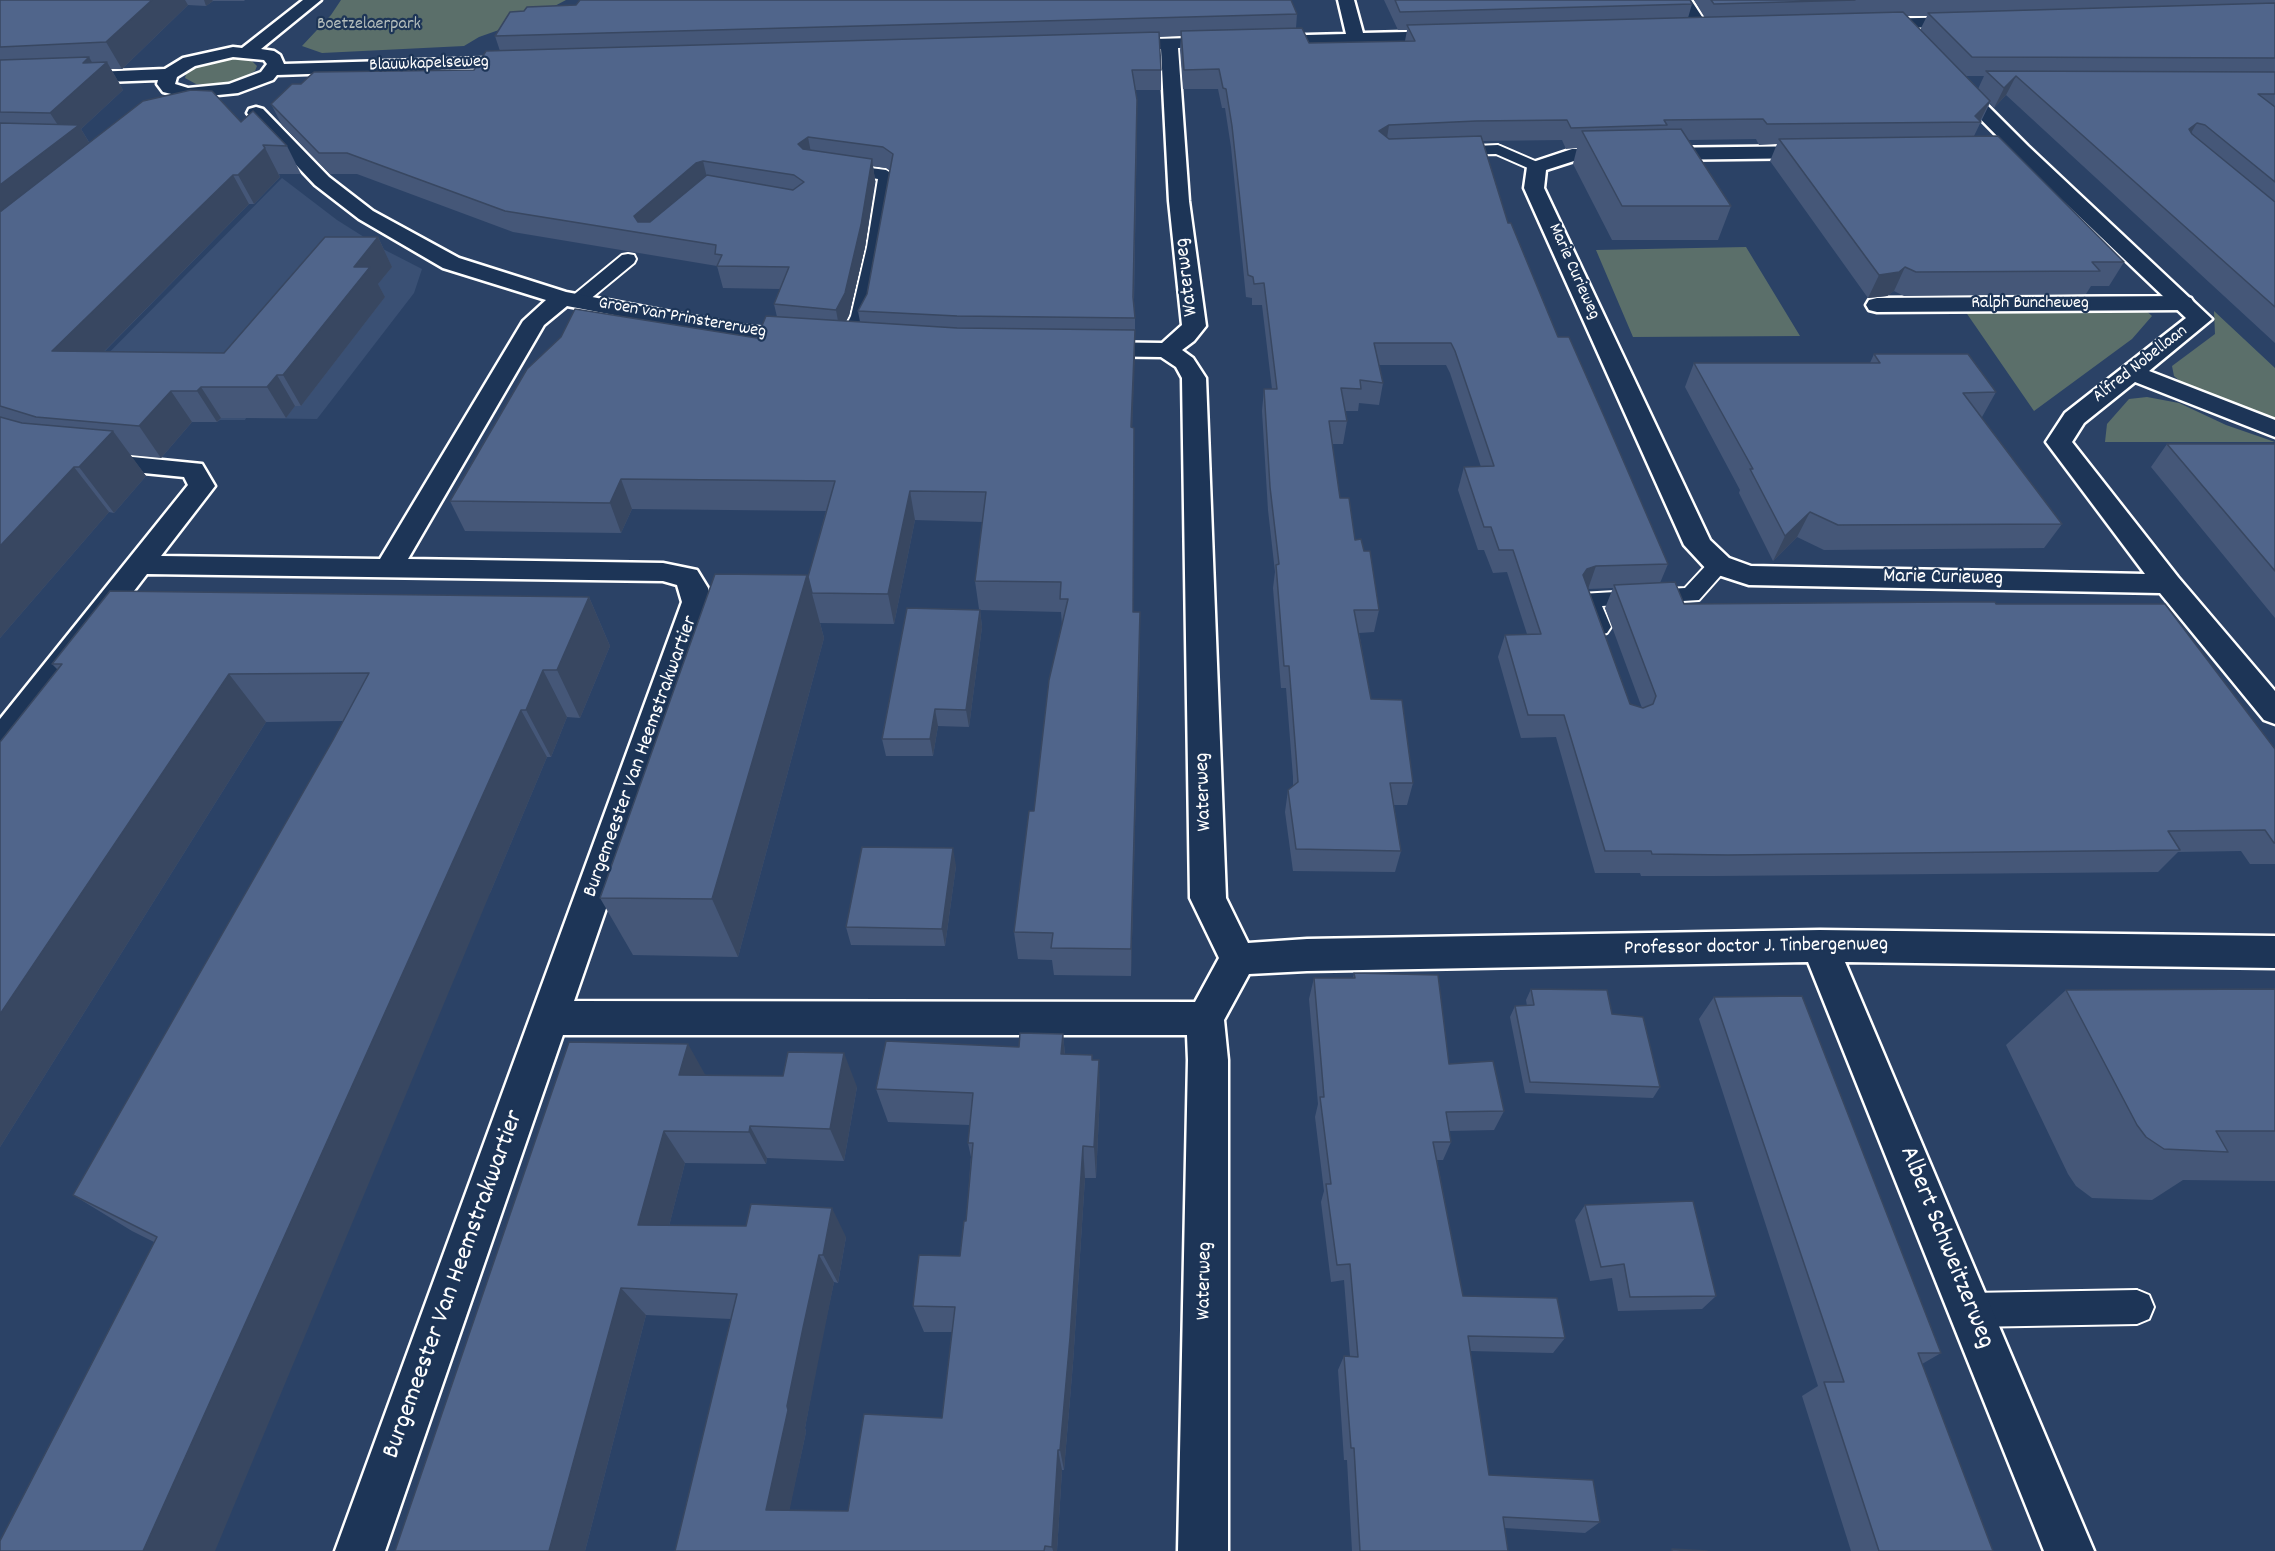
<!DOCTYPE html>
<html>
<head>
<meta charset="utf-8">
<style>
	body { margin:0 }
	canvas { display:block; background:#2b4266 }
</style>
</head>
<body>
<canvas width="2275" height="1551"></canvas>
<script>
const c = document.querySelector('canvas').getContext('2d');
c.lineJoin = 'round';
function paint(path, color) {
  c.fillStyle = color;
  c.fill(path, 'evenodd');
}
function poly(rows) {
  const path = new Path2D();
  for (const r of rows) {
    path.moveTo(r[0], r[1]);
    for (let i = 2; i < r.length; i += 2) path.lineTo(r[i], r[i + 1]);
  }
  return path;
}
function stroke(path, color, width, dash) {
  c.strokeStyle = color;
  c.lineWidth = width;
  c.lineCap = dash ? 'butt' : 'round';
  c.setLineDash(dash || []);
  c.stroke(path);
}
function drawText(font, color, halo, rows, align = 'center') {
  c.font = font + ' Dekko,sans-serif';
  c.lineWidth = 4.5;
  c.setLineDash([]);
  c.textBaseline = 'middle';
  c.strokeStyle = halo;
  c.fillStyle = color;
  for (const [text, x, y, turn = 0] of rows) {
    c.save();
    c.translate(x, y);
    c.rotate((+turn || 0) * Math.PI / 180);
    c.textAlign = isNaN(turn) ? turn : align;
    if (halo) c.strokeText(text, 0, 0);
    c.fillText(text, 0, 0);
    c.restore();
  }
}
paint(poly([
	[282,178,337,220,383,249,422,269,414,293,317,419,246,418,245,420,220,420,217,422,79,383]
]), '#3a5074');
paint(poly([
	[341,0,566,0,530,19,479,37,464,46,322,53,302,46,331,15],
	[232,58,251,60,257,66,255,71,240,79,218,84,196,84,185,78,186,74,199,65],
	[1746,247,1800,336,1633,337,1596,250],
	[1963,308,2143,308,2152,316,2132,339,2034,411],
	[2214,311,2275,368,2275,418,2246,411,2189,389,2174,376,2172,366,2215,334],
	[2147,397,2179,403,2226,425,2275,442,2105,442,2107,424,2129,399]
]), '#5b6f6a');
const service = poly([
	[1498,145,1542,164,1545,167,1537,172,1496,154,1451,155,1444,151,1451,147,1498,145],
	[840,164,886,170,894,175,883,247,869,316,853,346,847,347,841,346,838,342,851,316,867,247,878,179,835,172,832,169,840,164],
	[628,254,634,255,636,259,634,263,583,305,571,305,568,301,571,297,622,255,628,254],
	[1719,558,1727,560,1730,565,1699,600,1602,606,1611,627,1607,633,1599,635,1591,633,1587,627,1577,599,1580,594,1685,588,1711,560,1719,558],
	[2137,1290,2149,1295,2154,1307,2149,1319,2137,1324,1970,1327,1958,1322,1953,1310,1958,1298,1970,1293,2137,1290]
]);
const pedestrian = poly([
	[2183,296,2191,298,2194,303,2191,308,2183,310,1877,312,1869,310,1866,305,1869,300,1877,298,2183,296]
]);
const minor = poly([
	[303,0,321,0,261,49,274,51,280,55,284,64,524,57,530,58,533,62,530,66,524,67,277,75,273,80,238,93,188,98,163,92,157,84,158,80,0,86,0,76,165,69,183,58,233,47,242,48,303,0],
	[233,57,264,60,267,64,261,72,229,84,188,88,175,84,177,77,195,66,233,57],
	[1338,0,1354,0,1363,33,1450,31,1456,32,1458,36,1456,40,1450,41,1178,48,1189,201,1206,326,1194,341,1182,350,1193,358,1206,378,1226,898,1248,943,1307,939,1820,930,2275,936,2275,968,1845,962,2094,1551,2044,1551,1808,962,1307,971,1249,974,1224,1020,1228,1060,1228,1551,1178,1551,1188,1060,1187,1035,563,1035,385,1551,335,1551,682,602,677,585,663,581,147,574,11,751,0,754,0,719,188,485,184,477,84,467,80,461,84,455,93,453,202,464,215,486,161,556,380,559,523,321,546,300,443,268,359,219,315,185,247,113,249,109,256,107,263,109,329,177,373,211,459,258,566,292,744,326,802,331,810,333,814,338,810,343,802,345,744,340,567,306,544,325,408,559,663,563,697,570,708,588,712,602,574,1001,1195,1002,1219,958,1190,898,1182,378,1176,367,1161,357,1091,356,1083,354,1079,349,1083,344,1091,342,1162,343,1182,325,1169,201,1161,49,1115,50,1109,49,1106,45,1109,41,1115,40,1346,34,1338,0],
	[1675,0,1691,0,1710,29,1708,33,1696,33,1675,0],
	[1969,17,1975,18,1977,22,1975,26,1868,29,1860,24,1868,19,1969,17],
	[1954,77,1960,78,2028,146,2212,319,2149,371,2275,420,2275,437,2135,382,2084,423,2072,442,2178,577,2275,691,2275,724,2264,720,2160,593,1749,585,1709,572,1684,545,1524,188,1527,167,1530,163,1572,149,1818,146,1825,148,1828,152,1825,156,1818,158,1574,161,1546,170,1544,188,1710,540,1729,558,1751,566,2145,574,2046,442,2065,413,2186,318,2016,156,1962,155,1959,151,1962,147,2005,144,1948,86,1945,82,1948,78,1954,77]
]);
stroke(service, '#fff', 4);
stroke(pedestrian, '#fff', 5);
stroke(minor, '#fff', 5);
paint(service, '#1d3557');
paint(pedestrian, '#1d3557');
paint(minor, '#1d3557');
paint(poly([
	[0,0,245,0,244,1,213,1,206,6,188,5,122,69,111,69,123,90,81,129,89,142,241,122,287,146,301,174,279,174,280,177,254,204,249,204,104,352,224,353,378,237,392,267,378,284,385,297,301,406,295,406,286,418,221,418,217,422,192,422,161,458,130,455,146,476,114,513,109,512,0,638],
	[1384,0,1690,0,1692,4,1688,18,1705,18,1694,0,2275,0,2275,343,2006,95,1994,108,1990,103,1974,136,2124,262,2109,286,2091,286,2086,294,1904,296,1894,291,1887,296,1868,298,1770,161,1777,144,1759,145,1756,139,1688,140,1731,206,1718,240,1612,240,1573,164,1577,148,1566,149,1562,140,1482,141,1508,223,1558,337,1668,564,1660,583,1684,604,1996,604,2275,749,2275,864,2250,864,2241,851,2178,852,2158,872,1715,876,1641,876,1640,873,1595,873,1556,737,1521,738,1498,657,1505,635,1527,634,1507,572,1493,573,1484,550,1478,550,1458,490,1464,467,1481,467,1450,373,1446,365,1379,365,1383,383,1379,405,1359,403,1358,411,1345,411,1347,421,1343,444,1332,444,1340,498,1379,610,1374,632,1359,633,1371,699,1413,783,1407,805,1394,805,1401,851,1395,872,1293,871,1285,812,1288,790,1293,786,1293,777,1286,688,1281,688,1273,588,1275,572,1268,510,1262,411,1264,389,1272,389,1262,305,1252,305,1252,298,1246,297,1231,147,1225,108,1222,108,1218,89,1183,89,1180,50,1181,36,1159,37,1161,70,1161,90,1136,90,1137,121,1134,301,1135,318,1135,340,1132,428,1133,612,1140,612,1140,642,1131,976,1054,975,1052,960,1018,959,1014,932,1034,811,1062,625,1061,612,980,610,982,627,969,727,938,726,933,756,886,756,882,739,979,609,975,581,983,522,915,520,894,624,820,623,824,638,738,957,633,955,600,898,808,577,826,511,632,509,621,533,465,531,450,501,757,338,777,317,774,304,780,289,723,288,717,266,513,232,357,174,330,174,282,125,271,104,301,84,474,70,500,51,495,36,524,11,576,5,1297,14,1296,28,1309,43,1405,41,1407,30,1398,30],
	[1907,16,1927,16,1920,30],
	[1965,76,1984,76,1978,89],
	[873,166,886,168,890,171,867,294,858,311,860,322,846,321,849,315,865,247,875,180],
	[1613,588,1605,608,1642,708,1630,704,1588,589],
	[1874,354,1996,392,1982,417,1981,417,2062,524,2044,548,1824,550,1797,537,1773,561,1739,493,1740,490,1685,387,1694,363,1870,363],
	[2167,444,2275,444,2275,618,2151,467],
	[589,597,610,646,580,718,567,717,551,757,547,757,490,893,154,1242,132,1231,73,1195,333,740,343,721,266,722,0,1147,0,742,58,670,52,664],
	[956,866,945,946,851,945,846,927],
	[1354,973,1449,1064,1504,1111,1494,1130,1449,1131,1451,1142,1443,1160,1437,1160,1463,1296,1565,1338,1553,1353,1470,1351,1489,1475,1600,1522,1585,1533,1505,1528,1508,1551,1352,1551,1347,1460,1344,1460,1338,1370,1344,1356,1350,1356,1344,1280,1331,1282,1321,1202,1324,1191,1315,1117,1318,1104,1309,999,1314,978,1353,978],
	[1531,989,1612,1014,1660,1087,1653,1098,1525,1093,1510,1017,1515,1006,1527,1006,1526,1000],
	[2275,989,2275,1181,2183,1180,2152,1200,2092,1198,2076,1186,2068,1174,2006,1045,2066,990],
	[1714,997,1941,1353,1922,1364,1993,1551,1851,1551,1802,1396,1818,1386,1699,1019],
	[1063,1034,1065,1055,1092,1060,1100,1094,1096,1178,1085,1178,1073,1363,1064,1470,1062,1470,1057,1551,675,1551,731,1319,646,1315,585,1551,569,1042,705,1075,857,1087,844,1161,767,1158,766,1164,685,1163,669,1226,846,1237,838,1283,834,1282,819,1353,805,1428,806,1432,789,1510,848,1511,942,1418,952,1332,924,1332,913,1306,960,1256,966,1221,971,1157,968,1143,970,1125,888,1122,876,1089],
	[1585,1205,1716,1296,1702,1309,1618,1311,1612,1278,1590,1281,1575,1220]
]), '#455778');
paint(poly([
	[152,0,185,0,188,5,122,69,106,42],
	[204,0,212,0,213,1,206,6],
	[89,57,97,71,107,62,123,90,81,129,96,154,0,230,0,185,65,136,50,113,83,63],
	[2016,76,2006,95,1994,108,2004,88],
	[1990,101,1980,121,1975,116],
	[2197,123,2185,143,2189,129],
	[1389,125,1386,145,1379,131],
	[808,137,812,158,802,165,798,144],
	[265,148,280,177,254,204,238,175],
	[872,159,875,180,865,247,849,315,840,332,836,310],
	[703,161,708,182,646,234,634,216,696,163],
	[233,175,249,204,74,382,52,351],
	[378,237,392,267,378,284,385,297,301,406,283,375,354,267],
	[1905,267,1894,291,1887,296,1868,298,1879,275],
	[1135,330,1135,359,1131,457,1131,427],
	[277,375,295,406,286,418,267,387],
	[201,387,221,418,217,422,197,391],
	[171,391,192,422,161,458,139,426],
	[113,431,146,476,114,513,79,467],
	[74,467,109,512,0,638,0,546],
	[621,479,632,509,621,533,610,503],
	[910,491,915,520,894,624,888,594],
	[1810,512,1797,537,1773,561,1785,536],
	[1596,566,1588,589,1583,575,1587,569],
	[807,575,824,638,738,957,712,899],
	[589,597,610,646,580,718,557,670],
	[980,610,982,627,969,727,966,710],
	[1140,612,1140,642,1131,976,1131,949],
	[543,670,567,717,551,757,526,710],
	[229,674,266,722,0,1147,0,1014],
	[935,709,938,726,933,756,930,739],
	[521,710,547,757,215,1551,143,1551],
	[953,848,956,866,945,946,942,929],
	[1063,1034,1066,1069,1061,1054],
	[688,1044,707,1078,679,1075],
	[844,1053,857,1087,844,1161,830,1129],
	[1099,1060,1100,1094,1096,1178,1094,1147],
	[750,1126,767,1158,766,1164,749,1132],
	[664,1131,685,1163,662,1254,638,1225],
	[1083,1146,1085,1178,1073,1363,1064,1470,1060,1450],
	[832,1208,846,1237,838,1283,823,1255],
	[819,1255,834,1282,805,1428,806,1432,786,1527,766,1510,803,1328],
	[621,1288,646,1315,585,1551,549,1551],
	[1058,1450,1062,1470,1057,1551,1053,1551,1052,1547]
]), '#384761');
const building = poly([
	[0,0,152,0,106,42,0,47,0,0],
	[580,0,1291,0,1297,14,495,36,510,12,524,11,527,7,576,5,580,0],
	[1395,0,1690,0,1692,4,1400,12,1395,0],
	[1711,0,1855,0,1714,4,1711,0],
	[2275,3,2275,58,1972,57,1928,13,2275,3],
	[1903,12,1990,101,1975,116,1981,122,1767,124,1763,119,1664,120,1667,125,1571,128,1567,120,1476,121,1389,125,1379,131,1389,139,1481,136,1508,223,1511,223,1558,337,1569,337,1604,416,1668,564,1596,566,1587,569,1583,575,1630,704,1643,708,1653,704,1656,696,1614,585,1675,582,1684,604,1953,602,1995,602,1996,604,2165,604,2275,749,2275,843,2274,843,2265,830,2168,831,2180,850,1728,855,1652,854,1651,851,1605,851,1564,715,1528,715,1505,635,1541,634,1513,550,1499,550,1491,527,1484,527,1464,467,1494,466,1455,351,1451,343,1374,343,1383,383,1360,380,1361,389,1341,388,1347,421,1329,421,1340,498,1349,498,1355,540,1361,539,1364,551,1370,551,1379,610,1354,610,1371,699,1402,700,1413,783,1390,783,1401,851,1296,849,1288,790,1298,782,1296,755,1289,666,1284,666,1276,565,1279,564,1270,487,1264,389,1277,389,1264,283,1254,284,1253,277,1248,275,1232,126,1226,89,1223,88,1219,69,1184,70,1181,31,1302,28,1309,43,1415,41,1407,25,1903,12],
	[1159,32,1161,70,1132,70,1137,100,1133,297,1135,318,957,316,858,311,867,294,893,154,883,147,808,137,798,144,803,149,872,159,861,225,845,293,836,310,774,304,789,267,717,266,722,255,715,254,716,245,505,211,347,153,319,153,271,104,292,84,301,84,314,72,474,70,486,51,1159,32],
	[703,161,794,175,804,182,793,190,707,175,650,222,638,222,634,216,696,163,703,161],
	[89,57,83,63,107,62,50,113,0,112,0,60,89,57],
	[1986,71,2275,72,2275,94,2258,94,2275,107,2275,182,2205,125,2197,123,2189,129,2192,134,2275,202,2275,307,2016,76,2004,88,1986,71],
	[191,90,212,91,241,122,253,111,287,146,263,145,265,148,238,175,233,175,52,351,224,353,325,237,378,237,354,267,370,267,283,375,277,375,267,387,201,387,197,391,171,391,139,426,36,417,0,406,0,212,143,101,191,90],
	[0,123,79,125,0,185,0,123],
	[1681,129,1731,206,1622,206,1582,131,1681,129],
	[1998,136,2124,262,2092,262,2100,271,1916,272,1905,267,1899,272,1879,275,1779,139,1998,136],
	[575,309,757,338,766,316,957,328,1135,330,1131,427,1134,428,1133,612,1140,612,1131,949,1051,948,1053,933,1014,932,1029,811,1034,811,1049,680,1068,599,1060,599,1061,582,975,581,986,492,910,491,888,594,812,593,808,577,835,481,621,479,610,503,450,501,527,369,561,337,575,309],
	[1874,354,1968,354,1996,392,1963,393,2062,524,1838,525,1810,512,1785,536,1750,469,1753,469,1694,363,1880,363,1874,354],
	[0,417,22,423,113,431,79,467,74,467,0,546,0,417],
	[2167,444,2275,444,2275,571,2167,444],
	[715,574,807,575,712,899,600,898,715,574],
	[110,591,589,597,557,670,543,670,526,710,521,710,143,1551,0,1551,0,1541,157,1237,73,1195,333,740,369,673,229,674,0,1014,0,742,62,664,52,664,110,591],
	[907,608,980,610,966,710,935,709,930,739,882,739,907,608],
	[862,847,953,848,942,929,846,927,862,847],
	[1354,973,1438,975,1449,1064,1493,1061,1504,1111,1446,1112,1451,1142,1433,1142,1463,1296,1557,1298,1565,1338,1468,1336,1489,1475,1593,1480,1600,1522,1503,1517,1508,1551,1360,1551,1354,1448,1351,1448,1344,1356,1358,1357,1350,1264,1337,1265,1326,1184,1331,1184,1320,1097,1324,1097,1314,978,1355,978,1354,973],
	[1531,989,1607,990,1612,1014,1643,1017,1660,1087,1530,1082,1515,1006,1534,1005,1531,989],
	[2275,989,2275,1131,2216,1131,2228,1152,2164,1149,2146,1137,2137,1125,2066,990,2275,989],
	[1802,996,1941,1353,1918,1353,1993,1551,1879,1551,1824,1382,1844,1382,1714,997,1802,996],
	[1020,1033,1063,1034,1061,1054,1092,1055,1092,1060,1099,1060,1094,1147,1083,1146,1070,1338,1060,1450,1058,1450,1052,1547,1045,1546,1044,1551,675,1551,737,1294,621,1288,549,1551,395,1551,569,1042,688,1044,679,1075,783,1076,788,1052,844,1053,830,1129,750,1126,749,1132,664,1131,638,1225,746,1226,751,1204,832,1208,823,1255,819,1255,803,1328,787,1406,788,1410,766,1510,848,1511,864,1414,942,1418,955,1307,913,1306,919,1255,960,1256,964,1221,966,1221,973,1143,968,1143,973,1093,876,1089,886,1041,1019,1047,1020,1033],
	[1693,1201,1716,1296,1630,1297,1624,1264,1601,1267,1585,1205,1693,1201],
	[1672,1549,1707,1551,1672,1551,1672,1549]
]);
paint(building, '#50658b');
stroke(building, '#384761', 1.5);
drawText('18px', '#b5bebc', '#1d3557', [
	["Boetzelaerpark",369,26]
]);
drawText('18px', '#fff', '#1d3557', [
	["Blauwkapelseweg",429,65,-2],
	["Marie Curieweg",1573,272,66],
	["Ralph Buncheweg",2030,305],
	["Groen van Prinstererweg",682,319,10],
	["Alfred Nobellaan",2141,365,-38]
]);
drawText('21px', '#fff', '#1d3557', [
	["Waterweg",1188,277,-97],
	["Marie Curieweg",1943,579,1],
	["Burgemeester Van Heemstrakwartier",642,757,-70],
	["Waterweg",1205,792,-92],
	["Professor doctor J. Tinbergenweg",1756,948,-1],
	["Waterweg",1206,1281,-89]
]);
drawText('26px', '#fff', '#1d3557', [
	["Albert Schweitzerweg",1945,1248,68],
	["Burgemeester Van Heemstrakwartier",455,1285,-70]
]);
</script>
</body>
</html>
